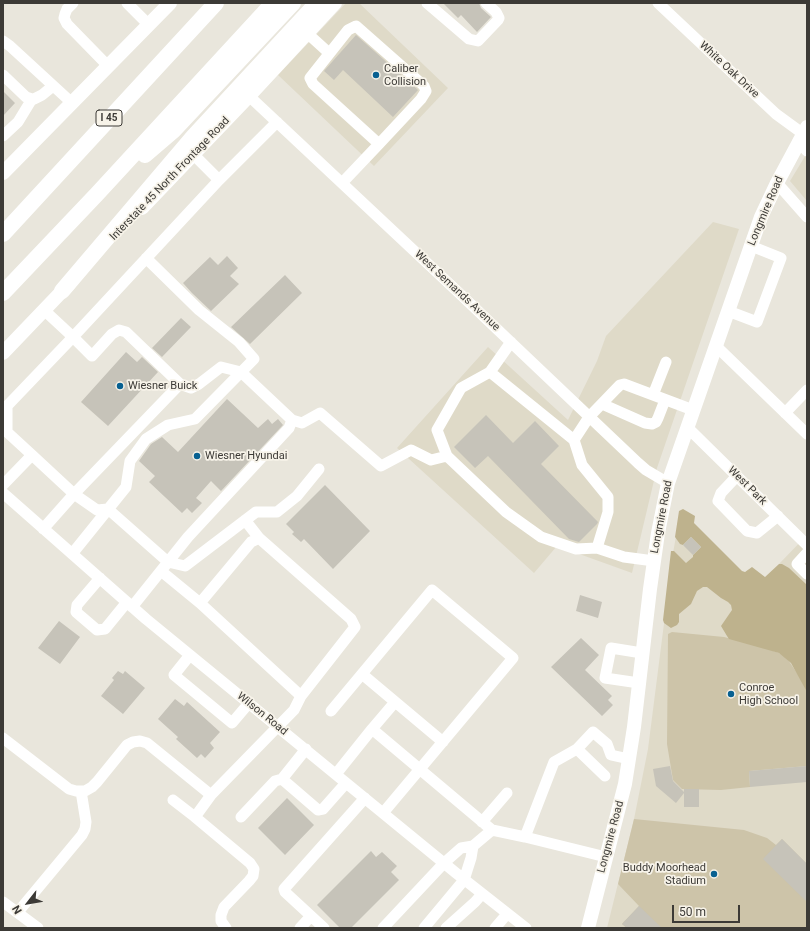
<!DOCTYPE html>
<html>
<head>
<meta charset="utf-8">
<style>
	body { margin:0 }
	#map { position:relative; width:810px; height:931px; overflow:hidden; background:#e9e6dc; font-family:Roboto,sans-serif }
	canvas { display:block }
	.frame { position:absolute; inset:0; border:4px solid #3c3a36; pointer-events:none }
	.north { position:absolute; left:8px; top:883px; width:40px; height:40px; -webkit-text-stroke:3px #f7f3e9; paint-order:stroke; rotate:239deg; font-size:11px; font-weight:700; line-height:16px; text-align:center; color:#3c3a36 }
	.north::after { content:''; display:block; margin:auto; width:14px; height:18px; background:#3c3a36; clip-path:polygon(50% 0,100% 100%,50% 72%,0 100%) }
	.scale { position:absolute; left:672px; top:905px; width:68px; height:18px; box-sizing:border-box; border:2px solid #3c3a36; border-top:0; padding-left:5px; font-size:12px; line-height:14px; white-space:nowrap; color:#3c3a36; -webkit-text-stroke:3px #f7f3e9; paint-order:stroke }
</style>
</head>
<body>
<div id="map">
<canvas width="810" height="931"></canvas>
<div class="frame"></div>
<div class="north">N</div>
<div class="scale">50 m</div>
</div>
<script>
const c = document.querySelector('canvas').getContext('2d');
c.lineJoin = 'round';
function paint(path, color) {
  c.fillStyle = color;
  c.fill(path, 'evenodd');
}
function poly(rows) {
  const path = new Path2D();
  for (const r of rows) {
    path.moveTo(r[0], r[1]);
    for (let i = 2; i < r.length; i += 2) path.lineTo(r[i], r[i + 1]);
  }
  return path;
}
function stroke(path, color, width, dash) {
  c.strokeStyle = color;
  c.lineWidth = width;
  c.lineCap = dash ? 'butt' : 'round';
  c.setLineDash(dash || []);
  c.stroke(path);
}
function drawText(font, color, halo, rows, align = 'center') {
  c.font = font + ' Roboto,sans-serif';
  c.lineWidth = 3.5;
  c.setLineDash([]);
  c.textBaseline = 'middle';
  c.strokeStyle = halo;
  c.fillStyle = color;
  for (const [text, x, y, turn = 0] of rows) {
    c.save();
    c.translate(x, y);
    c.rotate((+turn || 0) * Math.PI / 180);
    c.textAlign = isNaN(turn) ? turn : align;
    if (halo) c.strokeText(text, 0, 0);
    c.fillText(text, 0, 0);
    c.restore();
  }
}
paint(poly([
	[346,3,359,3,448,88,374,166,278,75],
	[807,153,807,201,790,181],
	[713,222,739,229,657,468,632,573,557,546,534,573,397,448,488,347,568,420,597,361,606,336],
	[680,514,807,640,807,928,607,928,634,819,648,749,673,553],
	[807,535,807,595,779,564]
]), '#dfdac8');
paint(poly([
	[672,632,724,637,756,645,779,653,786,657,801,679,807,692,807,766,749,771,750,787,721,790,682,789,673,780,667,744,668,634],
	[634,819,744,830,767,838,776,845,782,839,807,864,807,928,627,928,622,924,639,906,618,884]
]), '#cdc4a9');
paint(poly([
	[683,509,695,516,694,523,742,571,745,572,752,567,765,577,779,564,782,564,789,568,807,585,807,692,791,663,779,653,729,639,727,636,721,626,732,610,731,605,728,602,721,598,707,587,703,587,697,591,691,604,679,614,679,622,677,625,671,628,664,623,663,620,671,551,674,551,686,563,693,557,693,555,701,547,691,537,683,545,680,544,675,537,679,511]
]), '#beb28d');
paint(poly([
	[443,3,479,3,481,8,491,17,477,32,461,15,458,18],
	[356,35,418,90,393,117,343,70,334,80,324,71],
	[3,91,15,103,3,116],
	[227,256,238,268,230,276,239,284,211,311,192,293,183,283,210,257,218,265],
	[285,275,302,293,250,344,231,327],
	[181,318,191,327,162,357,152,348],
	[126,352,137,362,142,357,158,372,108,426,81,402],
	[227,399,258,428,268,419,272,424,278,419,283,425,221,491,211,481,196,498,202,503,192,513,187,508,182,513,149,482,155,476,139,461,151,444,162,437,178,452],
	[486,415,513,443,535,421,559,446,541,464,598,522,597,524,579,542,569,539,488,456,475,468,454,447],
	[325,485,370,531,333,569,304,539,301,542,292,534,294,532,286,524],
	[691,537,701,547,693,555,683,545],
	[580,595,602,602,598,618,576,611],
	[59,621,80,637,60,664,38,648],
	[581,638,599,655,585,670,612,696,608,700,613,705,602,716,551,667],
	[118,671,123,674,125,671,145,688,123,714,101,696,114,680,112,678],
	[175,699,184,706,187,702,220,732,210,743,214,748,205,758,201,754,197,758,176,739,178,737,158,719],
	[670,766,673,781,684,792,684,789,699,789,699,807,684,807,684,793,676,803,656,786,653,769],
	[807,766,807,782,750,787,749,771],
	[287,798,314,825,285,855,258,828],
	[782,839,807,864,807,902,763,859],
	[371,851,376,857,382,852,397,866,391,872,399,880,351,928,340,928,317,905],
	[639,906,662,928,627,928,622,924]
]), '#c6c3b9');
stroke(poly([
	[73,3,67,9,65,14,64,18,67,24,108,66],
	[127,3,149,25],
	[427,3,469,39,478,41,498,20,499,18,496,12,486,3],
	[658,3,776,114,802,133],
	[307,33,329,53],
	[3,41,10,46,72,103],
	[3,75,26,97,32,99,34,99,42,95,53,86],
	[249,96,458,292,638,463,646,470,668,483],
	[3,136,18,122,32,99],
	[798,141,807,151],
	[193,154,219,180,73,337,92,356,112,334,119,330,126,332,180,384,74,494,97,510,108,509,168,562,185,566,256,512,277,512,297,496,319,469],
	[219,180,277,122],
	[342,183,379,144,421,99,426,91,424,86,414,77,356,26,348,30,310,78,313,84,379,144],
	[777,183,807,217],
	[728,311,757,322,781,258,751,246],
	[716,346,807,434],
	[490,372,511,342],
	[653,395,666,362],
	[602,404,645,423,652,424,656,422,658,418,665,400],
	[785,413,807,390],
	[292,420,302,423,320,413,381,466,411,450,431,460,447,456,506,512,541,537,576,549,597,548,624,557,654,561],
	[687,427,807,545],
	[574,440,589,417,615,390,620,385,624,384,693,410],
	[32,455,7,432,7,406,73,337,44,310],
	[447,456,437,430,461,388,490,372,574,440,582,465,608,497,608,512,597,548],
	[737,476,721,493,718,501,747,531,757,533,778,516],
	[3,485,32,455,74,494,43,529],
	[3,493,146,619,456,873,526,928],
	[259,538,251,542,200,603,301,696],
	[807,553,797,564,807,574],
	[72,554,126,487,130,461,146,439,168,425,195,419,254,359,239,342,199,310,146,258],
	[161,571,200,603],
	[100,578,77,605,76,612,97,630,105,629,127,602],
	[132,607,188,537,289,428,292,420,241,372,221,367,199,384,191,388,180,384],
	[190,655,174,675,232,723,249,703],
	[362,674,443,742],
	[639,683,605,678,611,648,642,653],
	[395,702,372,729,492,830],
	[331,711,432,590,513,658,383,813],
	[3,738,69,789,76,791,85,791,92,787,97,782,127,745,133,742,140,741,147,743,211,795],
	[306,749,282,779,318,810,323,809,346,783],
	[336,774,372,729],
	[605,776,577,749,593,732,607,744,611,755,629,759],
	[173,800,195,817],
	[241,817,275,781,282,779],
	[482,822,507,793],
	[525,837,554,762,577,749],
	[3,902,38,928],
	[18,912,82,835,85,829,86,822,81,791],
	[311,916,324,928],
	[226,928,221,921,221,915,224,907,249,881,253,876,254,869,250,863,195,817,211,795,294,710,301,696,355,627,351,619,259,538,245,520],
	[300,928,311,916,285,892,284,889,365,798],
	[383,928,444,863,461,848,473,846,492,830,525,837,606,857],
	[424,928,464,880,471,858,473,846],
	[446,928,475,902,482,894],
	[495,928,507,914]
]), '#fff', 11);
stroke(poly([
	[3,173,170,3],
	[142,208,249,96,335,3],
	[3,353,69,284],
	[588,928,625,784,634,727,650,589,658,533,668,483,761,217,777,183,807,127]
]), '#fff', 14);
stroke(poly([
	[145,155,173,131,293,3],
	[3,234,216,3],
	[62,291,193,137,317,3],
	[3,293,97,194,273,3]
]), '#fff', 16);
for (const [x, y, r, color] of [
	[376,75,4,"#076091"],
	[120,386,4,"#076091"],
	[197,456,4,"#076091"],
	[731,694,4,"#076091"],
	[714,874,4,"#076091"]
]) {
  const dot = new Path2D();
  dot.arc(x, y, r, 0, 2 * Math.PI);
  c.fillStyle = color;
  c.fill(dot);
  stroke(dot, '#f7f3e9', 1.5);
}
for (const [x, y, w] of [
	[109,118,26]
]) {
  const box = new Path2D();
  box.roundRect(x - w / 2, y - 8, w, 16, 3);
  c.fillStyle = '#f7f3e9';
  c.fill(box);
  stroke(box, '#3c3a36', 1);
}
drawText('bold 10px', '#3c3a36', null, [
	["I 45",109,118]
]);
drawText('11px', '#3c3a36', '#f7f3e9', [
	["Caliber",384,69],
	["Collision",384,82],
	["Wiesner Buick",128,386],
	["Wiesner Hyundai",205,456],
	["Conroe",739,688],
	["High School",739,701],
	["Buddy Moorhead",706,868,"right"],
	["Stadium",706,881,"right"]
], 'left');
drawText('11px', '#3c3a36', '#f7f3e9', [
	["White Oak Drive",729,70,43],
	["Interstate 45 North Frontage Road",170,179,-46],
	["Longmire Road",766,211,-67],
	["West Semands Avenue",457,291,43],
	["West Park",747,486,45],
	["Longmire Road",662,517,-79],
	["Wilson Road",262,714,39],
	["Longmire Road",611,837,-75]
]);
</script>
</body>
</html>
